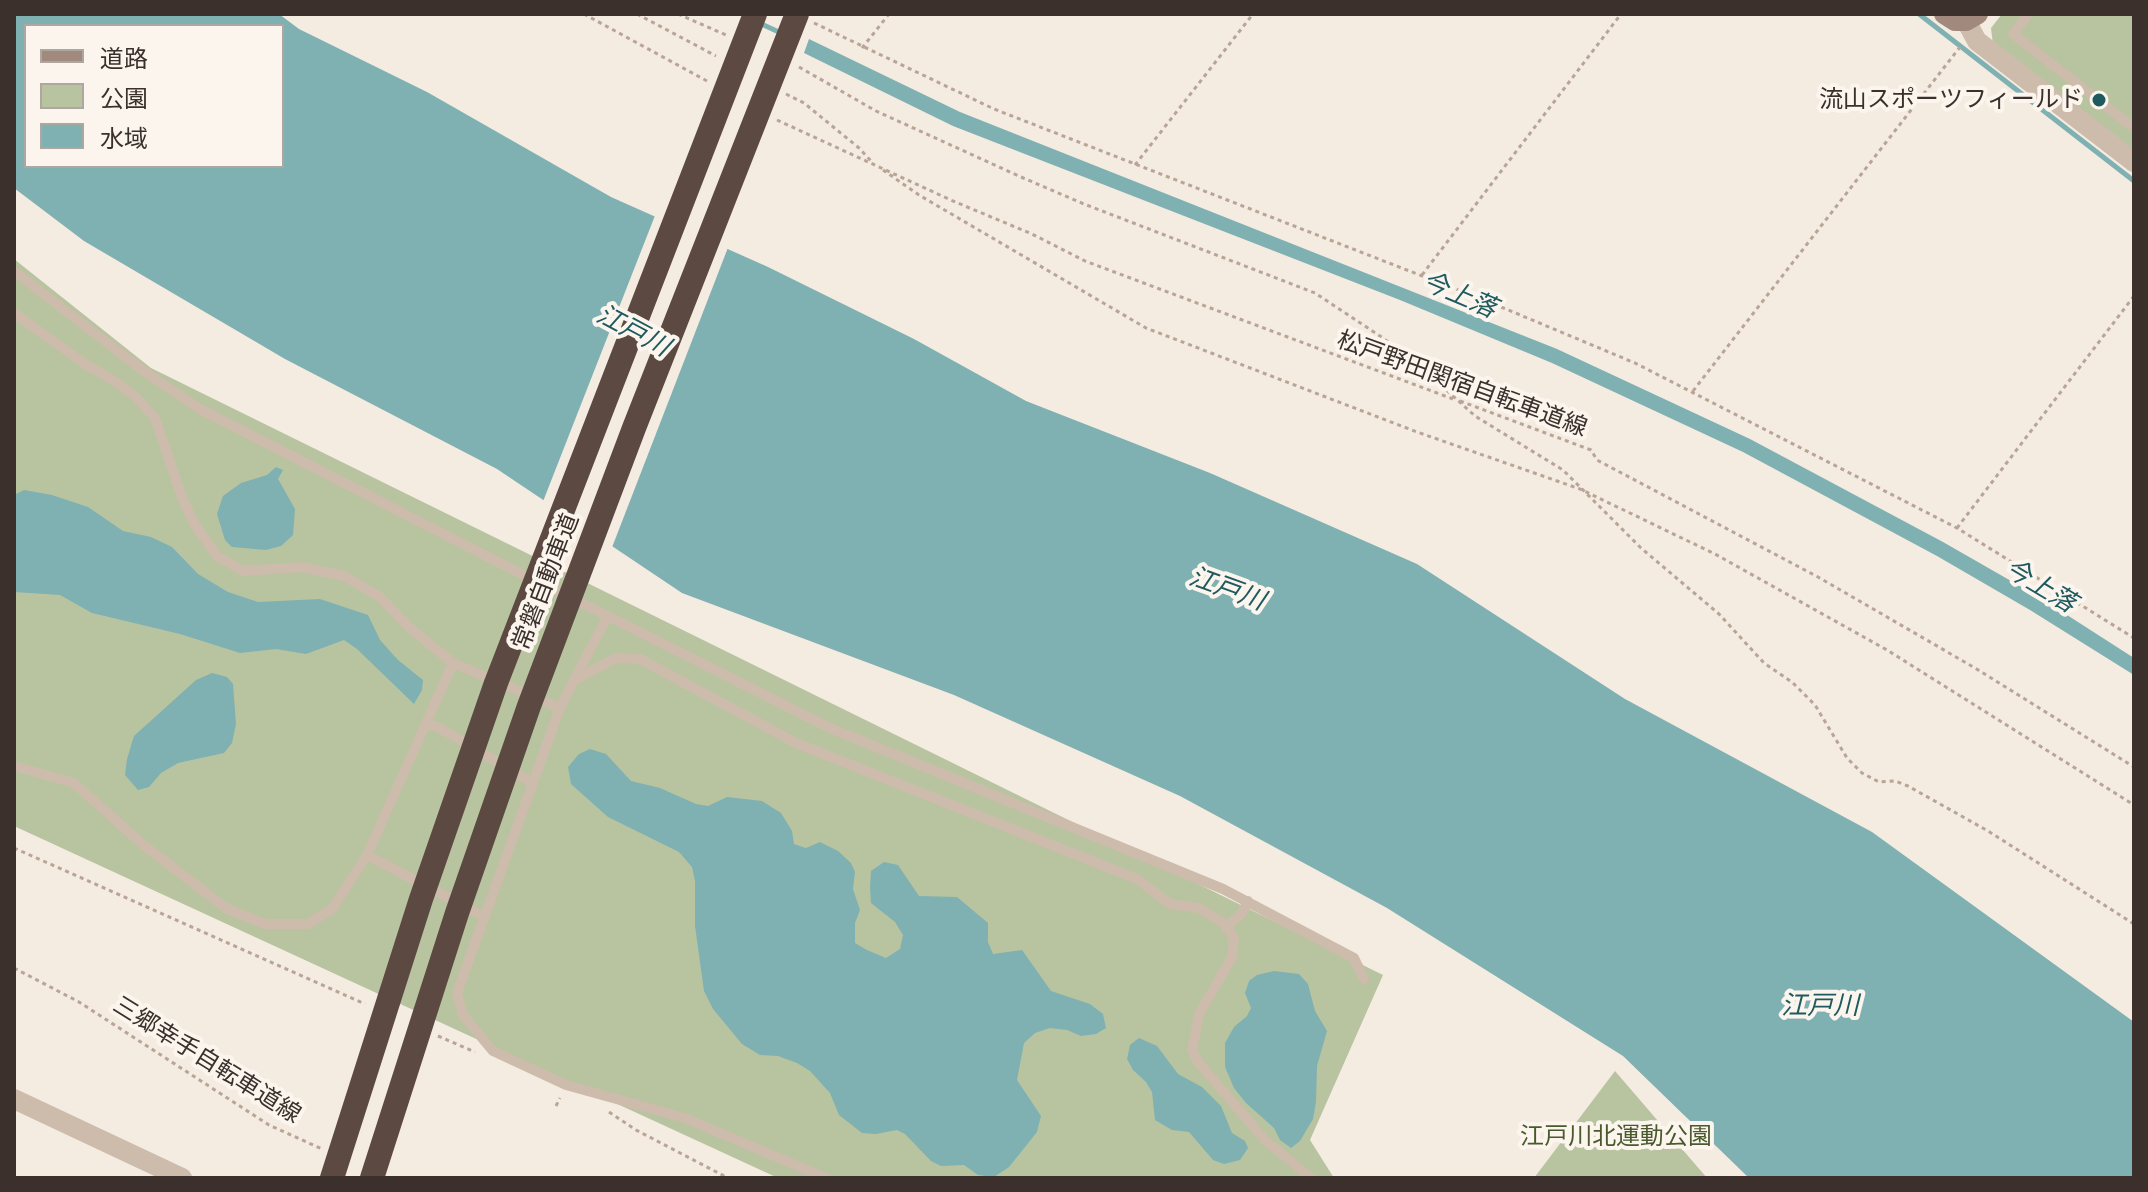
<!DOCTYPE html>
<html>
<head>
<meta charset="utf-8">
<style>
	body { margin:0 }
	#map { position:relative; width:2148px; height:1192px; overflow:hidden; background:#f4ebe1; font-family:"Public Sans","Noto Sans JP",sans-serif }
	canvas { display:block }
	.frame { position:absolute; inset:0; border:16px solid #3b302b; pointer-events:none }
	.legend { position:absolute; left:24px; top:24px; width:260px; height:144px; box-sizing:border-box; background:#fbf5ee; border:2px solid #aea6a0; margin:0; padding:10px 14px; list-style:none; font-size:24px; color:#3b302b }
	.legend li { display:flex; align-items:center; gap:16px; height:40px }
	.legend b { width:40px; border:2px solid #aea6a0 }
</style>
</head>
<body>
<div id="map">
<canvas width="2148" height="1192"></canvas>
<div class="frame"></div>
<ul class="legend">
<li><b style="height:10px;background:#a18a7d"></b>道路</li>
<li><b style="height:22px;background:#b8c4a0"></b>公園</li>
<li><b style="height:22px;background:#7fb0b2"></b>水域</li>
</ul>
</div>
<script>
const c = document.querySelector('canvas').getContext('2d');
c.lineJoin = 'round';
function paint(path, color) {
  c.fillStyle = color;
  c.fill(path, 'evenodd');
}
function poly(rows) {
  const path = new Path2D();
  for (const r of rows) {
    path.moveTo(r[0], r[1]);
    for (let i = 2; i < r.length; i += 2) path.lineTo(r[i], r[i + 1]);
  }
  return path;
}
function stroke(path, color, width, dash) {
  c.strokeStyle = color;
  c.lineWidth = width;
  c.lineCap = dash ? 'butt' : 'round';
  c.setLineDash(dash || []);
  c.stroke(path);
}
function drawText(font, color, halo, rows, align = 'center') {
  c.font = font + ' "Public Sans","Noto Sans JP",sans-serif';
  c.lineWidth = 8;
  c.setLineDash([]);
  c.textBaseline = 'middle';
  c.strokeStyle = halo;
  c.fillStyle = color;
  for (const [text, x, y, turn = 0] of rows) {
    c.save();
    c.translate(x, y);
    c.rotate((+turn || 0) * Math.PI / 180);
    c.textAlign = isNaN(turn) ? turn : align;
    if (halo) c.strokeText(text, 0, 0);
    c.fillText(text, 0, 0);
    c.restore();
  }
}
paint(poly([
	[2002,14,2134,14,2134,155,1993,45,1991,28],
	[14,259,151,368,1383,975,1310,1140,1334,1178,778,1178,14,826],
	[1615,1071,1707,1178,1534,1178]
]), '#b8c4a0');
paint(poly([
	[14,14,279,14,299,29,427,92,611,197,768,267,914,339,1026,401,1210,473,1417,564,1625,699,1872,832,2134,1022,2134,1178,1749,1178,1623,1056,1387,908,1180,796,954,695,682,593,497,469,285,359,84,241,14,188],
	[26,26,282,26,282,166,26,166],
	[809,39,960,112,1557,349,1750,439,1943,542,2039,597,2134,658,2134,675,2030,610,1937,556,1743,452,1552,363,1400,300,953,126,804,53],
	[276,467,283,470,278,479,295,509,293,535,281,546,266,550,232,547,225,540,217,514,223,496,241,483,267,475],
	[24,490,52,495,88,507,123,531,151,537,172,547,198,574,228,592,258,602,320,599,368,615,380,640,398,660,423,680,422,690,414,704,357,649,344,640,306,654,276,649,240,653,180,634,92,613,60,595,14,592,14,495],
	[212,673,227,677,233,684,236,724,232,743,224,753,178,763,161,773,149,787,138,790,125,775,127,759,134,736,196,680],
	[590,749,606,754,631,781,660,788,696,804,708,806,727,797,762,801,781,813,792,831,794,844,806,848,820,842,838,851,851,863,855,872,853,889,860,910,855,923,855,943,867,950,886,958,900,949,903,935,895,922,871,903,870,887,871,871,884,862,898,865,919,896,957,897,988,923,988,942,993,954,1022,950,1051,991,1090,1004,1103,1014,1106,1028,1096,1034,1081,1036,1067,1030,1050,1028,1035,1033,1024,1043,1017,1080,1041,1116,1037,1132,1009,1167,994,1177,978,1175,964,1165,941,1166,931,1161,905,1134,897,1130,876,1134,862,1133,839,1115,830,1093,810,1071,797,1063,778,1056,760,1055,742,1044,713,1009,704,991,695,926,695,881,692,867,679,852,608,817,571,784,568,767,579,754],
	[1274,971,1299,974,1308,984,1315,1011,1327,1031,1317,1066,1316,1102,1313,1119,1300,1141,1291,1148,1280,1140,1274,1128,1246,1103,1234,1088,1225,1067,1225,1043,1234,1027,1247,1016,1251,1008,1245,993,1249,981,1257,975],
	[1139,1038,1157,1046,1178,1074,1202,1087,1221,1106,1232,1133,1245,1141,1248,1148,1240,1160,1224,1164,1213,1160,1189,1132,1172,1130,1155,1120,1152,1092,1146,1082,1133,1070,1127,1059,1130,1045]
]), '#7fb0b2');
paint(poly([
	[656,213,729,245,611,550,542,504]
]), '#f4ebe1');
stroke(poly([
	[1919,14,2134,181],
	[757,22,781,33]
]), '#7fb0b2', 5);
stroke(poly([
	[584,14,707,81],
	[637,14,716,56],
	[678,14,726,35],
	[814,23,994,109,1494,304,1635,363,1957,528,2134,638],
	[862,48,889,14],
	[799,67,876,111,1021,177,1084,204,1315,293,1383,338,1430,375,1475,416,1563,470,1641,548,1719,614,1764,663,1792,682,1815,705,1847,758,1862,773,1879,782,1895,781,1908,786,1988,831,2134,924],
	[786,94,804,103,859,148,871,161],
	[777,120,953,201,1032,234,1085,261,1453,399],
	[1135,165,1253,14],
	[883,170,919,195,1146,328,1417,432,1580,489,1715,554,1887,650,2134,805],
	[1422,275,1621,14],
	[1693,391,1960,47],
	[1460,401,1591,450,1597,460,1818,577,1975,668,2134,767],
	[1957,528,2134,296],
	[14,848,365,1004],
	[14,968,79,1002,269,1125,322,1149],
	[438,1036,475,1052],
	[556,1106,560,1098],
	[609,1112,636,1130,728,1178]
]), '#b9a596', 3, [4, 4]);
stroke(poly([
	[2028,14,2013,34,2134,128],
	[14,271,145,372,200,409,504,565,608,616,574,680],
	[14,313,85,364,116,382,137,398,155,418,183,500,195,525,217,556,243,571,301,567,344,576,380,597,410,628,453,663,560,708],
	[608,616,830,728,1223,889,1354,958,1364,979],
	[426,724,438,727,533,783],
	[14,766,74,783,141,843,227,909,265,924,308,924,332,909,367,855,453,663],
	[367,855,485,917],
	[1226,927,1242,913,1248,901],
	[826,1178,685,1118,566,1085,493,1051,463,1015,457,993,560,708,574,680,616,658,640,659,796,743,1137,879,1170,904,1199,908,1223,923,1234,938,1232,957,1199,1014,1192,1050,1198,1062,1265,1140,1311,1178]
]), '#cdbbac', 10);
stroke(poly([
	[1966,21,1977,41,2134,162],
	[14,1099,182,1178]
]), '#cdbbac', 20);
stroke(poly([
	[1944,14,1955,21,1966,21,1978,14]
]), '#a18a7d', 20);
stroke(poly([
	[332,1178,421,899,496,683,755,14],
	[372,1178,457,913,529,706,634,428,797,14]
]), '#5c4a42', 24);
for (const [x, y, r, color] of [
	[2099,100,8,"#1f5a5e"]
]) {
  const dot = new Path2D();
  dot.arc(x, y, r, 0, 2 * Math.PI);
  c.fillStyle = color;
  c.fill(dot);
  stroke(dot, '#fbf5ee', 3);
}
drawText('24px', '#3b302b', '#fbf5ee', [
	["流山スポーツフィールド",2083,100]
], 'right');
drawText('24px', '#3b302b', '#fbf5ee', [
	["松戸野田関宿自転車道線",1462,384,20],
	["常磐自動車道",546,582,-69],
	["三郷幸手自転車道線",207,1060,32]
]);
drawText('24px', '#4a5a2e', '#fbf5ee', [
	["江戸川北運動公園",1616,1137]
]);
drawText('italic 26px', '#1f5a5e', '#fbf5ee', [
	["今上落",1459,295,23],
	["江戸川",633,331,28],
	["今上落",2040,586,31],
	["江戸川",1227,589,20],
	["江戸川",1820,1006]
]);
</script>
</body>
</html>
